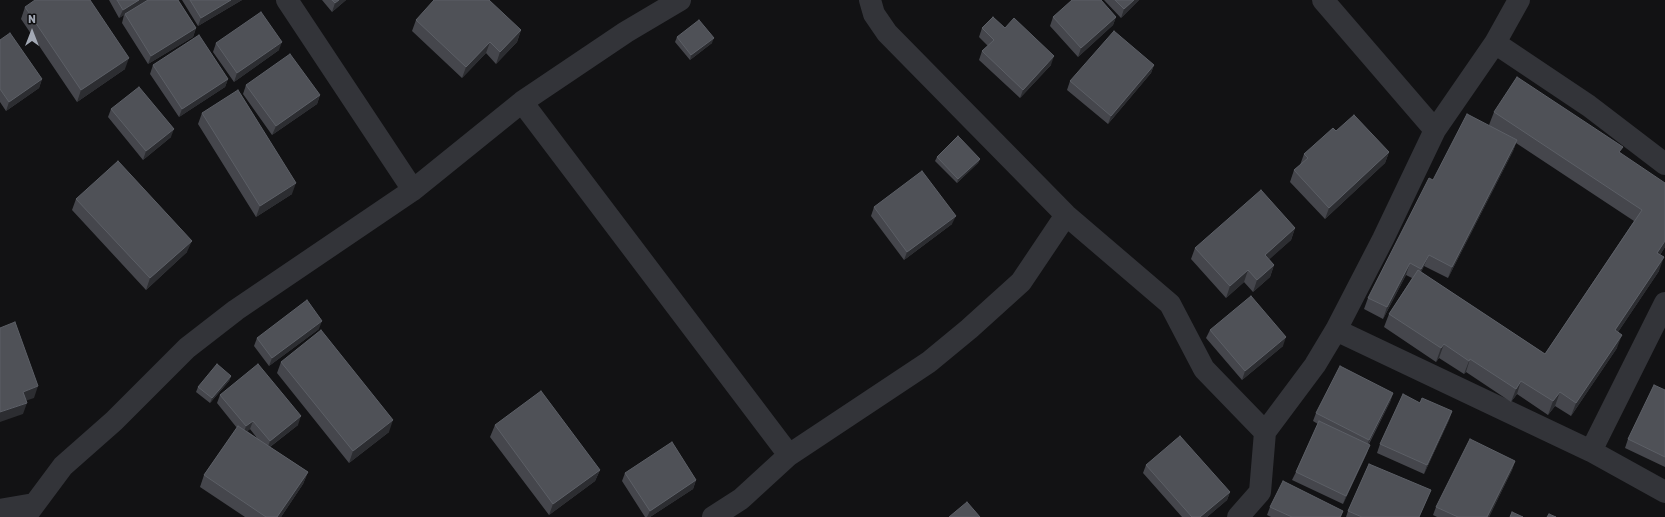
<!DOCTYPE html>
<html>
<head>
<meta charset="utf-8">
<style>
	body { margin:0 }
	#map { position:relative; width:1665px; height:517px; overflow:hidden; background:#121214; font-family:Rubik,sans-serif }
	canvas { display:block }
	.north { position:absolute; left:12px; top:12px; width:40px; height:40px; -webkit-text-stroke:3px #0d0d0f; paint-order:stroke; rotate:0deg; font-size:11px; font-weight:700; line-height:16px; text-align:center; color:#a3a9b5 }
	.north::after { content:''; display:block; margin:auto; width:14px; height:18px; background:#a3a9b5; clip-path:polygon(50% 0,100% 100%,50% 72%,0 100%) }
</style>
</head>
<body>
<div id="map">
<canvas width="1665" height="517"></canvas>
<div class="north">N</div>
</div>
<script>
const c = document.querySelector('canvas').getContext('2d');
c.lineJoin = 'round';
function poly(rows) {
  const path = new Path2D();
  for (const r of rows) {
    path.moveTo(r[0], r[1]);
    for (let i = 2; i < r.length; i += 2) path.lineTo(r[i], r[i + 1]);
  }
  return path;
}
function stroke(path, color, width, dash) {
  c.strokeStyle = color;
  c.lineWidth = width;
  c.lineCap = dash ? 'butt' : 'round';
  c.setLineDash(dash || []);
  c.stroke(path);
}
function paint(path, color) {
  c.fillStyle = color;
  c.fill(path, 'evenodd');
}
stroke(poly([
	[287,0,413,190],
	[870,0,874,14,887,33,1066,215,1170,304,1204,369,1265,432],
	[1323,0,1435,130],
	[1495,43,1589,106,1665,164],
	[522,102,789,455],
	[1336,330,1591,451,1665,492],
	[1591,451,1665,303],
	[0,510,34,504],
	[25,517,63,466,114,421,187,348,236,310,413,190,522,102,626,32,680,0],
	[713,517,741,499,789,455,929,362,969,329,1021,282,1066,215],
	[1238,517,1260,492,1265,432,1315,365,1336,330,1383,239,1435,130,1495,43,1519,0]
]), '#333439', 22);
paint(poly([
	[109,0,178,0,196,28,193,37,148,64,122,23,124,15,119,18],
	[182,0,242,0,198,26],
	[322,0,346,0,332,12],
	[1104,0,1139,0,1121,18],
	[25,7,125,69,77,102,21,19],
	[1053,17,1116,17,1113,25,1078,57,1050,26],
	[416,20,521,30,517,42,496,64,486,53,462,78,412,31],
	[982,28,1005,28,1051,65,1020,98,979,60,982,51,988,46,979,37],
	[677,37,712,43,690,60,675,42],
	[0,40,42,79,39,88,6,111,0,102],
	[216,43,279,50,234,82,213,52],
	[153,65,228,79,225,87,179,117,150,74],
	[1154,65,1151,73,1108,124,1067,90,1070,81],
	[246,85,320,95,317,104,272,135,243,94],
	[111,109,171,137,143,160,108,117],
	[1494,112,1621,153,1665,247,1660,255,1659,271,1618,332,1617,348,1571,416,1555,406,1548,415,1517,394,1511,402,1466,372,1464,374,1439,358,1436,362,1384,327,1389,314,1412,278,1406,275,1383,319,1364,309,1368,298,1491,127,1489,125],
	[1516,143,1634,221,1545,354,1421,272,1424,266,1448,278,1513,151],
	[202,113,292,194,256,217,198,124],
	[1336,131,1389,152,1385,163,1325,219,1290,182,1294,170,1300,165,1304,154],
	[937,157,980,159,978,163,957,183,935,161],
	[76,199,187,252,146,290,72,210],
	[874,207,952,224,904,260,871,216],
	[1295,228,1291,240,1269,259,1274,265,1270,277,1253,292,1244,282,1226,298,1191,259,1195,248],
	[319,329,269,366,254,346,257,338],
	[1210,330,1283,346,1242,380,1206,338],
	[281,362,389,432,349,463,277,373],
	[231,376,229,381,210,403,196,392,198,387],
	[1665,390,1665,467,1625,448,1628,439],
	[1393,393,1390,402,1369,444,1367,453,1343,504,1292,480,1296,472,1318,424,1313,421,1316,413],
	[220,395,298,425,270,447,308,472,303,484,281,517,245,517,200,487,204,475,237,428,217,403],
	[250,429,257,438,247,431],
	[1420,403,1452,411,1449,420,1424,474,1377,453,1380,444],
	[495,425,600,470,595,481,549,515,490,437],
	[1515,461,1512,470,1489,517,1437,517,1433,515,1436,507],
	[1146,465,1230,492,1227,500,1207,517,1182,517,1143,473],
	[625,473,696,480,693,489,650,517,645,517,622,481],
	[1427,499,1419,517,1346,517,1348,511],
	[1270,507,1343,511,1341,517,1271,517,1267,515]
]), '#45464c');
paint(poly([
	[139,0,150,0,119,18,123,10],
	[231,0,242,0,198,26,201,18],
	[339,0,346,0,332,12,335,3],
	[1134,0,1139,0,1121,18,1124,9],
	[1116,17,1113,25,1078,57,1081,48],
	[196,28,193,37,148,64,151,56],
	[521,30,517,42,496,64,500,52],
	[714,38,712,43,690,60,691,55],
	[282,42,279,50,234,82,237,73],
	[490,42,486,53,462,78,466,67],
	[1054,56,1051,65,1020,98,1023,90],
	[129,58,125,69,77,102,81,90],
	[1154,65,1151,73,1108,124,1111,116],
	[42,79,39,88,6,111,9,102],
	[228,79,225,87,179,117,182,109],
	[320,95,317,104,272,135,276,126],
	[174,129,171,137,143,160,146,151],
	[1517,140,1513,151,1448,278,1452,267],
	[1389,152,1385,163,1325,219,1329,208],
	[980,159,978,163,957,183,958,179],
	[296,183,292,194,256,217,260,206],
	[956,216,952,224,904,260,907,252],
	[1295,228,1291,240,1261,267,1265,255],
	[192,241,187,252,146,290,150,278],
	[1665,241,1665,247,1652,266,1657,253],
	[1429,255,1424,266,1417,281,1421,269],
	[1664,257,1659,271,1610,344,1615,330],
	[1410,263,1406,275,1383,319,1387,307],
	[1274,265,1270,277,1253,292,1257,280],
	[1248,270,1244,282,1226,298,1230,286],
	[322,321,319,329,269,366,272,358],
	[1622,335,1617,348,1571,416,1576,403],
	[1286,337,1283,346,1242,380,1245,371],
	[1444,344,1439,358,1436,362,1441,348],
	[1470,359,1466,372,1464,374,1469,361],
	[231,376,229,381,210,403,212,398],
	[1521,381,1517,394,1511,402,1516,389],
	[38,386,34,398,19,403,23,392],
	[1560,392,1555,406,1548,415,1553,401],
	[1393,393,1390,402,1366,448,1369,440],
	[27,403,23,414,0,422,0,412],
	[1452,411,1449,420,1424,474,1427,465],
	[301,416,298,425,267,449,270,441],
	[393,420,389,432,349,463,353,451],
	[253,421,250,429,243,435,246,426],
	[1370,445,1367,453,1343,504,1346,496],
	[1515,461,1512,470,1489,517,1487,517],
	[600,470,595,481,549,515,553,504],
	[308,472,303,484,281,517,277,517],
	[696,480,693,489,650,517,647,517,650,511],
	[1230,492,1227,500,1207,517,1200,517]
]), '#2c2d31');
const building = poly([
	[35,0,90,0,129,58,81,90,25,7,35,0],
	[117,0,139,0,123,10,117,0],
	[148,0,178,0,196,28,151,56,125,14,148,0],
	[190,0,231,0,201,18,190,0],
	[332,0,339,0,335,3,332,0],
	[434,0,489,0,521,30,500,52,490,42,466,67,416,20,434,0],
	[1072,0,1101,0,1116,17,1081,48,1053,17,1072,0],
	[1115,0,1134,0,1124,9,1115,0],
	[261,12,282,42,237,73,216,43,261,12],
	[993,17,1005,28,1014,18,1054,56,1023,90,982,51,994,40,982,28,993,17],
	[699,20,714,38,691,55,677,37,699,20],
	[1114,31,1154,65,1111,116,1070,81,1114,31],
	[10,33,42,79,9,102,0,89,0,40,10,33],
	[199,35,228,79,182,109,153,65,199,35],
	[290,54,320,95,276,126,246,85,290,54],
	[1517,77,1623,147,1619,152,1665,183,1665,241,1657,253,1664,257,1615,330,1622,335,1576,403,1560,392,1553,401,1521,381,1516,389,1470,359,1469,361,1444,344,1441,348,1389,314,1418,270,1545,354,1642,210,1494,112,1517,77],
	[139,87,174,129,146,151,111,109,139,87],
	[238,90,296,183,260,206,202,113,238,90],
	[1467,114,1517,140,1452,267,1429,255,1421,269,1410,263,1387,307,1368,298,1429,178,1433,180,1467,114],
	[1354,115,1389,152,1329,208,1294,170,1308,158,1304,154,1333,128,1336,131,1354,115],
	[958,136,980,159,958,179,937,157,958,136],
	[118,161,192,241,150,278,76,199,118,161],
	[922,171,956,216,907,252,874,207,922,171],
	[1261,190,1295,228,1265,255,1274,265,1257,280,1248,270,1230,286,1195,248,1261,190],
	[1251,296,1286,337,1245,371,1210,330,1251,296],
	[307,300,322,321,272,358,257,338,307,300],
	[15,322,38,386,23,392,27,403,0,412,0,328,15,322],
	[321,330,393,420,353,451,281,362,321,330],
	[217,364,231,376,212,398,198,387,217,364],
	[258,364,301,416,270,441,253,421,246,426,220,395,258,364],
	[1340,366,1393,393,1369,440,1316,413,1340,366],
	[1654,385,1665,390,1665,457,1628,439,1654,385],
	[541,391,600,470,553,504,495,425,541,391],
	[1403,394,1420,403,1422,398,1452,411,1427,465,1380,444,1403,394],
	[1319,421,1370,445,1346,496,1296,472,1319,421],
	[238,426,308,472,277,517,266,517,204,475,238,426],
	[1180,436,1230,492,1200,517,1192,517,1146,465,1180,436],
	[1470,439,1515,461,1487,517,1458,517,1436,507,1470,439],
	[672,442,696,480,650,511,625,473,672,442],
	[1369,464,1431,490,1419,517,1362,517,1348,511,1369,464],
	[1283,481,1343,511,1340,517,1292,517,1270,507,1283,481],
	[967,502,980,517,949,517,967,502],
	[1512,512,1523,517,1510,517,1512,512],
	[1549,514,1556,517,1547,517,1549,514]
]);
paint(building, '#4f5157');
stroke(building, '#5c5f66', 1);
</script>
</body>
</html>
